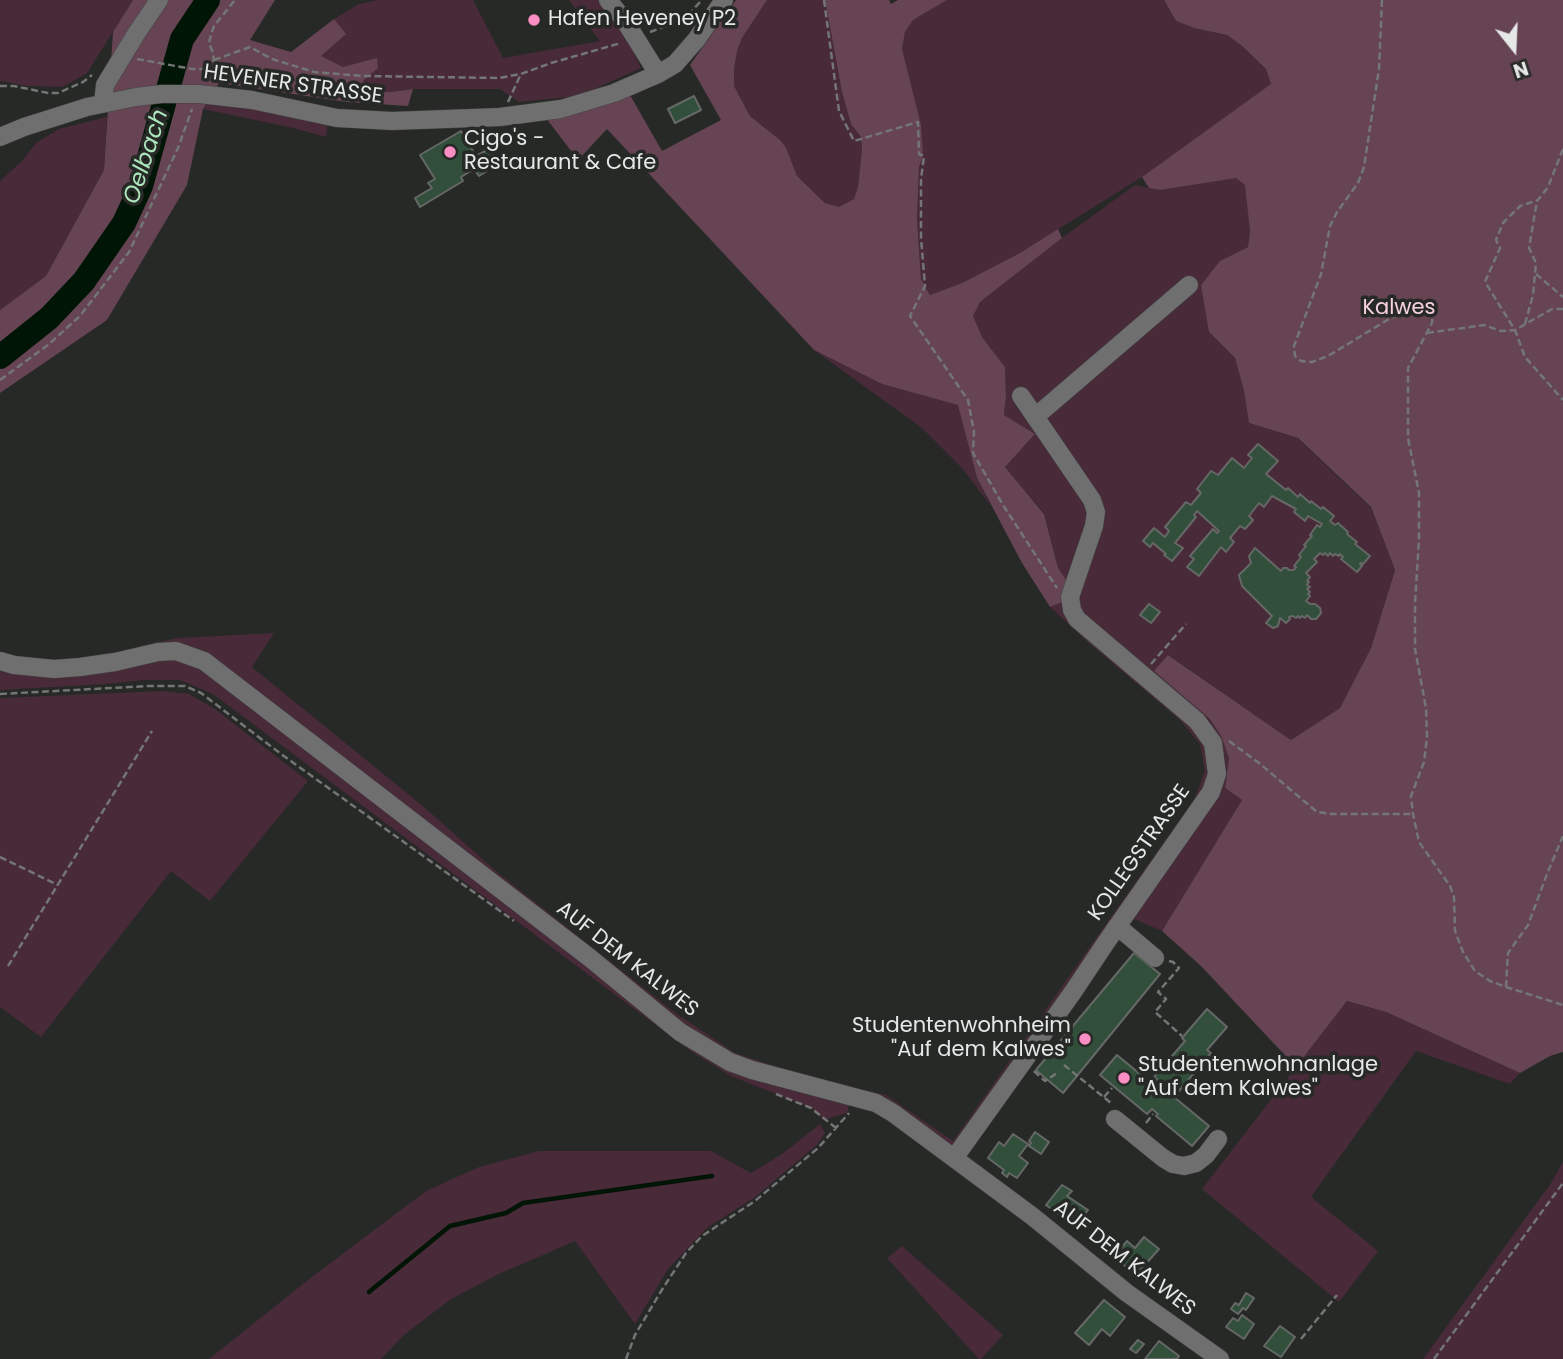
<!DOCTYPE html>
<html>
<head>
<meta charset="utf-8">
<style>
	body { margin:0 }
	#map { position:relative; width:1563px; height:1359px; overflow:hidden; background:#272927; font-family:Poppins,sans-serif }
	canvas { display:block }
	.north { position:absolute; left:1479px; top:14px; width:70px; height:70px; -webkit-text-stroke:5px #272927; paint-order:stroke; rotate:162deg; font-size:19px; font-weight:700; line-height:28px; text-align:center; color:#e6e8e7 }
	.north::after { content:''; display:block; margin:auto; width:24px; height:32px; background:#e6e8e7; clip-path:polygon(50% 0,100% 100%,50% 72%,0 100%) }
</style>
</head>
<body>
<div id="map">
<canvas width="1563" height="1359"></canvas>
<div class="north">N</div>
</div>
<script>
const c = document.querySelector('canvas').getContext('2d');
c.lineJoin = 'round';
function paint(path, color) {
  c.fillStyle = color;
  c.fill(path, 'evenodd');
}
function poly(rows) {
  const path = new Path2D();
  for (const r of rows) {
    path.moveTo(r[0], r[1]);
    for (let i = 2; i < r.length; i += 2) path.lineTo(r[i], r[i + 1]);
  }
  return path;
}
function stroke(path, color, width, dash) {
  c.strokeStyle = color;
  c.lineWidth = width;
  c.lineCap = dash ? 'butt' : 'round';
  c.setLineDash(dash || []);
  c.stroke(path);
}
function drawText(font, color, halo, rows, align = 'center') {
  c.font = font + ' Poppins,sans-serif';
  c.lineWidth = 7;
  c.setLineDash([]);
  c.textBaseline = 'middle';
  c.strokeStyle = halo;
  c.fillStyle = color;
  for (const [text, x, y, turn = 0] of rows) {
    c.save();
    c.translate(x, y);
    c.rotate((+turn || 0) * Math.PI / 180);
    c.textAlign = isNaN(turn) ? turn : align;
    if (halo) c.strokeText(text, 0, 0);
    c.fillText(text, 0, 0);
    c.restore();
  }
}
paint(poly([
	[0,0,133,0,87,73,63,87,28,86,0,81],
	[378,0,473,0,503,58,600,41,569,0,598,0,619,22,641,68,579,96,519,102,500,89,413,89,391,92,369,90,363,81,378,68,343,67,320,56,345,34,334,19,359,4],
	[767,0,825,0,842,92,851,124,861,137,862,148,858,187,854,200,839,208,825,203,797,176,780,140,750,116,734,86,734,70,737,51,742,38],
	[947,0,1164,0,1176,21,1194,28,1227,35,1241,45,1266,69,1271,85,1142,177,1020,253,962,283,930,295,921,279,917,219,919,166,923,156,902,49,905,32,913,20],
	[208,101,328,122,326,137,293,128,203,109],
	[107,117,104,170,46,276,0,310,0,181,23,160,36,143,59,129],
	[1237,177,1246,185,1250,231,1248,247,1220,261,1209,332,1235,358,1244,391,1249,423,1297,438,1371,508,1395,570,1371,648,1340,708,1291,740,1169,655,1155,671,1210,719,1221,736,1229,758,1225,788,1242,800,1162,931,1118,912,959,1142,951,1146,902,1112,886,1097,861,1093,733,1056,674,1018,209,657,106,658,144,645,178,638,274,633,252,667,424,807,497,872,674,1012,735,1053,806,1076,886,1095,953,1141,1195,798,1205,771,1200,744,1180,720,1091,645,1050,607,1076,596,1058,568,1044,513,1005,467,1035,434,1004,415,1006,396,1005,367,982,337,972,316,980,302,1062,238,1135,185,1160,190],
	[814,350,882,384,959,405,977,478,990,505,962,468,922,428],
	[165,658,181,659,207,669,678,1037,850,1103,847,1113,824,1120,811,1108,731,1076,689,1050,213,694,180,680,144,680,107,684,0,690,0,670],
	[163,691,189,694,215,709,308,781,210,901,171,871,41,1037,0,1007,0,698],
	[1347,1001,1386,1012,1520,1073,1510,1084,1416,1051,1311,1197,1378,1251,1339,1302,1202,1189],
	[820,1124,825,1133,818,1144,754,1198,708,1227,668,1269,635,1324,575,1241,499,1274,451,1299,404,1335,381,1359,209,1359,308,1280,426,1191,479,1167,539,1151,711,1151,751,1173,782,1154],
	[1563,1162,1563,1359,1423,1359,1551,1183],
	[902,1246,1003,1335,981,1359,979,1359,887,1258]
]), '#482a38');
paint(poly([
	[133,0,275,0,250,40,291,52,334,19,346,34,321,56,343,67,377,58,378,68,363,81,369,90,391,92,413,89,408,106,347,102,219,83,203,109,187,185,107,320,0,393,0,310,46,276,104,170,113,32],
	[736,0,767,0,742,38,737,51,734,70,734,86,750,116,780,140,786,148,797,176,825,203,839,207,854,199,858,187,862,148,861,137,851,124,842,92,825,0,889,0,891,4,898,0,947,0,913,20,905,32,902,49,921,125,923,156,919,167,917,219,921,279,930,295,962,283,1020,253,1058,229,1062,238,980,302,973,316,982,337,1005,367,1006,396,1004,415,1035,434,1005,467,1044,514,1058,568,1077,596,1050,607,1022,563,977,478,958,405,882,384,814,350,607,129,578,160,546,118,630,95,662,151,721,120,690,65],
	[1164,0,1563,0,1563,1052,1550,1056,1520,1073,1386,1012,1347,1001,1296,1067,1201,966,1162,931,1242,800,1225,788,1229,758,1221,736,1210,719,1154,671,1168,655,1291,740,1340,708,1371,648,1395,570,1371,507,1298,438,1249,423,1244,391,1235,358,1209,332,1201,285,1220,261,1248,247,1250,231,1245,185,1236,178,1160,190,1149,188,1142,177,1271,84,1266,69,1241,45,1227,35,1194,28,1176,21]
]), '#664453');
stroke(poly([
	[369,1292,450,1226,506,1213,523,1203,712,1176]
]), '#001505', 4.5);
stroke(poly([
	[0,357,49,318,84,281,124,223,141,186,182,39,208,0]
]), '#001505', 24);
const building = poly([
	[694,96,701,110,675,123,668,109,694,96],
	[461,131,476,156,489,149,496,160,485,167,487,171,479,176,474,169,461,177,463,181,420,207,415,198,432,188,428,183,435,179,420,155,461,131],
	[1258,444,1278,461,1266,474,1286,490,1288,488,1298,497,1300,494,1310,503,1311,501,1321,509,1323,507,1334,516,1330,521,1335,525,1338,523,1348,532,1347,534,1357,542,1355,544,1370,556,1363,564,1361,563,1360,564,1362,566,1357,572,1341,559,1343,557,1340,554,1339,556,1335,554,1333,556,1330,553,1328,556,1325,553,1323,555,1320,553,1314,559,1317,562,1306,573,1310,577,1307,581,1309,582,1307,585,1310,587,1307,589,1310,592,1308,594,1310,596,1306,601,1310,604,1315,604,1320,608,1321,613,1316,619,1311,619,1307,615,1305,618,1302,616,1300,618,1298,616,1296,618,1293,616,1289,617,1290,619,1286,623,1280,618,1278,626,1273,628,1266,623,1272,616,1242,586,1239,575,1251,563,1249,556,1255,548,1281,571,1283,568,1287,568,1289,570,1294,570,1296,567,1294,566,1301,557,1299,555,1306,546,1304,545,1312,536,1310,535,1317,525,1320,527,1322,524,1308,516,1305,521,1294,512,1296,509,1272,496,1264,507,1259,503,1249,516,1253,520,1245,529,1240,526,1230,538,1234,542,1226,552,1221,547,1199,576,1187,567,1194,559,1190,556,1213,529,1217,533,1219,531,1197,511,1194,515,1196,517,1175,543,1183,548,1172,561,1164,555,1166,554,1153,543,1150,547,1143,541,1154,528,1165,537,1169,531,1165,527,1186,502,1191,505,1201,493,1197,489,1211,471,1218,475,1232,458,1244,468,1252,458,1248,455,1258,444],
	[1149,604,1160,612,1151,623,1140,615,1149,604],
	[1134,953,1160,974,1063,1093,1036,1070,1134,953],
	[1207,1009,1227,1027,1207,1050,1211,1053,1174,1097,1209,1126,1192,1146,1156,1116,1158,1114,1152,1109,1147,1114,1100,1075,1117,1055,1152,1084,1157,1079,1154,1077,1185,1041,1182,1038,1207,1009],
	[1035,1132,1049,1142,1041,1154,1029,1146,1031,1143,1029,1141,1035,1132],
	[1013,1134,1028,1144,1019,1156,1028,1163,1017,1178,1009,1173,1007,1177,1002,1173,1004,1170,988,1158,999,1142,1004,1146,1013,1134],
	[1062,1185,1072,1191,1067,1196,1088,1210,1075,1226,1046,1205,1062,1185],
	[1144,1237,1159,1249,1136,1275,1114,1257,1127,1241,1135,1248,1144,1237],
	[1246,1293,1254,1298,1246,1310,1243,1308,1238,1314,1231,1309,1235,1303,1239,1305,1246,1293],
	[1104,1300,1125,1317,1110,1336,1102,1329,1089,1345,1075,1333,1104,1300],
	[1242,1315,1254,1324,1244,1339,1226,1327,1233,1318,1238,1321,1242,1315],
	[1280,1326,1295,1337,1281,1357,1264,1346,1280,1326],
	[1138,1340,1144,1344,1136,1353,1130,1349,1138,1340],
	[1159,1341,1179,1356,1177,1359,1145,1359,1159,1341]
]);
paint(building, '#314f3a');
stroke(building, '#656866', 2);
const minor = poly([
	[608,0,625,21,658,74],
	[103,103,105,85,136,34,159,0],
	[0,137,24,127,87,107,136,97,161,94,199,94,252,100,337,118,392,121,500,117,561,109,614,93,658,74,675,64,696,40,724,0],
	[1035,417,1189,285],
	[0,661,14,665,54,669,80,667,115,662,158,652,176,651,204,661,590,958,680,1032,730,1062,752,1070,876,1103,893,1113,1032,1216,1127,1293,1220,1359],
	[1117,926,1155,958],
	[1115,1119,1163,1158,1173,1164,1184,1166,1196,1163,1206,1155,1218,1139],
	[955,1157,1073,992,1107,941,1211,792,1217,774,1213,743,1197,721,1077,619,1072,610,1070,597,1094,526,1096,512,1092,500,1021,396]
]);
stroke(minor, '#424442', 19);
stroke(poly([
	[824,0,839,111,854,141,918,122,919,154,924,156,921,179,921,238,925,286,910,316,968,400,974,432,973,453,1003,505,1057,588],
	[1382,0,1379,69,1364,167,1358,183,1337,212,1330,226,1321,274,1294,346,1295,356,1301,361,1312,362,1328,356,1389,319,1411,308,1423,305,1433,313,1432,323,1408,368,1408,438,1419,493,1419,539,1415,604,1415,649,1426,708,1427,737,1424,762,1411,796,1413,814,1419,842,1450,886,1454,897,1455,931,1463,952,1475,971,1490,981,1506,987,1563,1005],
	[650,32,677,22,686,17,702,0],
	[137,59,192,69,206,69],
	[214,60,250,47,272,59,314,72,363,76,499,78,521,74,551,63,621,43],
	[203,80,206,69,214,60,213,53,209,43,211,35,214,26,235,0],
	[0,86,14,86,48,93,58,93,83,82,92,75],
	[508,102,520,76],
	[1563,149,1548,187,1538,200,1520,206,1503,223,1496,240,1500,248,1485,282,1515,330,1525,357,1563,400],
	[1536,274,1563,297],
	[1525,324,1533,295,1536,263,1529,248,1537,201],
	[1427,333,1484,325,1501,331,1515,330,1552,309,1563,309],
	[0,380,48,345,80,316,129,252,178,148,192,109],
	[1151,664,1186,624],
	[0,694,149,686,185,686,201,693,281,754,514,921],
	[1229,741,1259,763,1317,812,1332,814,1413,814],
	[0,857,58,885],
	[1169,961,1173,962,1179,968,1158,992,1166,999,1155,1012,1182,1036],
	[8,966,152,731],
	[1506,987,1508,953,1528,925,1547,874,1563,836],
	[1064,1065,1111,1103],
	[1034,1071,1045,1081,1057,1073],
	[776,1094,811,1108,836,1128],
	[1104,1097,1112,1088],
	[1146,1123,1153,1114],
	[1301,1339,1337,1295],
	[626,1359,635,1335,663,1288,686,1253,702,1236,755,1201,818,1148,849,1113],
	[1434,1359,1563,1183]
]), '#747675', 2.5, [7, 3.5]);
stroke(minor, '#706f6f', 18);
for (const [x, y, r, color] of [
	[534,20,7,"#fb8fc3"],
	[450,152,7,"#fb8fc3"],
	[1085,1039,7,"#fb8fc3"],
	[1124,1078,7,"#fb8fc3"]
]) {
  const dot = new Path2D();
  dot.arc(x, y, r, 0, 2 * Math.PI);
  c.fillStyle = color;
  c.fill(dot);
  stroke(dot, '#272927', 2.5);
}
drawText('21px', '#e6e8e7', '#272927', [
	["Hafen Heveney P2",548,20],
	["Cigo's -",464,140],
	["Restaurant & Cafe",464,164],
	["Studentenwohnheim",1071,1027,"right"],
	["\"Auf dem Kalwes\"",1071,1051,"right"],
	["Studentenwohnanlage",1138,1066],
	["\"Auf dem Kalwes\"",1138,1090]
], 'left');
drawText('21px', '#e6e8e7', '#272927', [
	["HEVENER STRASSE",293,85,8],
	["KOLLEGSTRASSE",1140,853,-55],
	["AUF DEM KALWES",627,960,38],
	["AUF DEM KALWES",1124,1259,38]
]);
drawText('21px', '#f7d0e1', '#272927', [
	["Kalwes",1399,309]
]);
drawText('italic 23px', '#ace5bc', '#272927', [
	["Oelbach",147,157,-72]
]);
</script>
</body>
</html>
